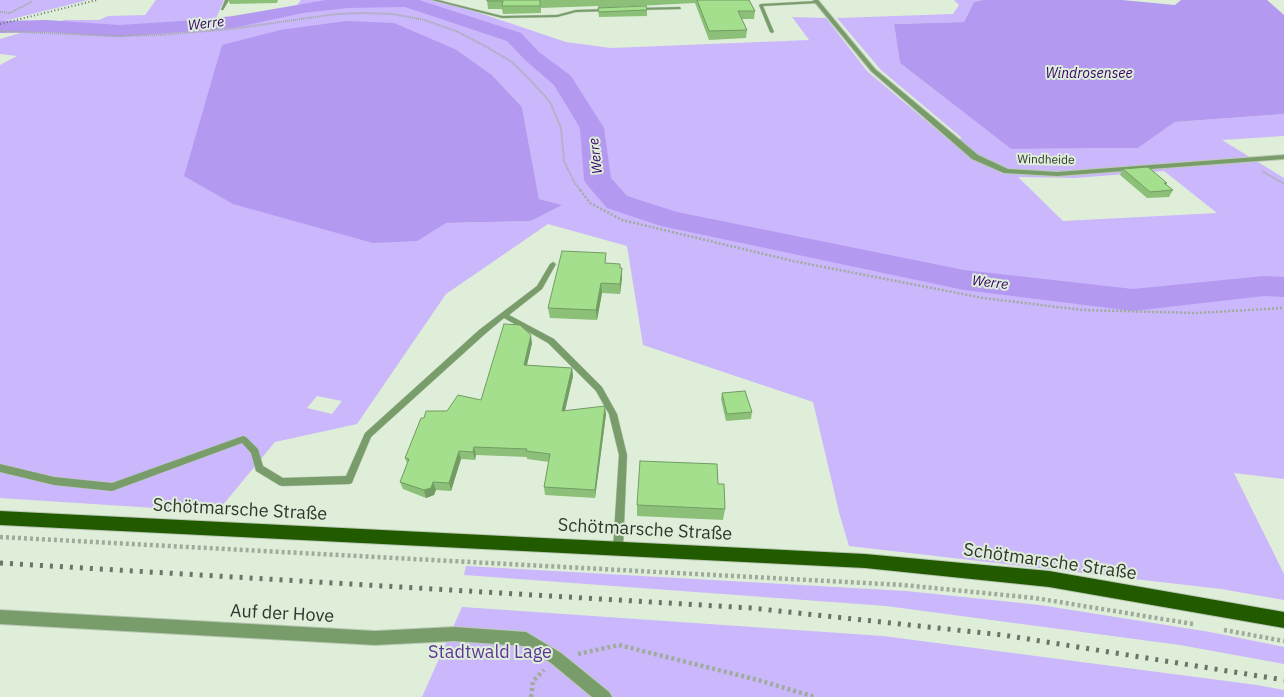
<!DOCTYPE html>
<html>
<head>
<meta charset="utf-8">
<style>
	body { margin:0 }
	canvas { display:block; background:#deeed8 }
</style>
</head>
<body>
<canvas width="1284" height="697"></canvas>
<script>
const c = document.querySelector('canvas').getContext('2d');
c.lineJoin = 'round';
function paint(path, color) {
  c.fillStyle = color;
  c.fill(path, 'evenodd');
}
function poly(rows) {
  const path = new Path2D();
  for (const r of rows) {
    path.moveTo(r[0], r[1]);
    for (let i = 2; i < r.length; i += 2) path.lineTo(r[i], r[i + 1]);
  }
  return path;
}
function stroke(path, color, width, dash) {
  c.strokeStyle = color;
  c.lineWidth = width;
  c.lineCap = dash ? 'butt' : 'round';
  c.setLineDash(dash || []);
  c.stroke(path);
}
function drawText(font, color, halo, rows, align = 'center') {
  c.font = font + ' "IBM Plex Sans",sans-serif';
  c.lineWidth = 4;
  c.setLineDash([]);
  c.textBaseline = 'middle';
  c.strokeStyle = halo;
  c.fillStyle = color;
  for (const [text, x, y, turn = 0] of rows) {
    c.save();
    c.translate(x, y);
    c.rotate((+turn || 0) * Math.PI / 180);
    c.textAlign = isNaN(turn) ? turn : align;
    if (halo) c.strokeText(text, 0, 0);
    c.fillText(text, 0, 0);
    c.restore();
  }
}
paint(poly([
	[0,0,88,0,0,22],
	[156,0,224,0,215,21,294,9,301,0,441,0,566,42,611,48,809,40,792,17,826,18,867,71,950,141,962,138,881,70,837,18,953,14,959,5,954,0,983,0,974,2,964,22,894,24,900,63,1011,149,1138,148,1175,122,1284,114,1284,136,1222,140,1284,178,1284,307,1114,312,1284,307,1284,479,1234,473,1284,574,1284,600,1221,589,849,546,840,516,813,402,643,345,627,246,548,224,446,294,357,424,275,442,217,512,0,498,0,65,17,56,0,54,0,39,64,20,99,20,108,16,145,15],
	[457,50,492,75,522,107,539,199,561,205,531,221,446,223],
	[1164,171,1217,213,1063,221,1018,177,1075,178],
	[317,396,342,401,332,414,307,408],
	[466,566,906,591,1040,605,1210,632,1284,647,1284,664,1180,645,886,606,464,575],
	[462,607,883,636,1257,685,1284,690,1284,697,422,697]
]), '#cbb7fc');
paint(poly([
	[983,0,1122,0,1175,5,1181,0,1267,0,1284,15,1284,114,1175,122,1138,148,1011,149,900,63,894,24,964,22,974,2],
	[346,21,394,23,457,50,492,75,522,107,539,199,562,205,531,221,446,223,417,241,373,243,233,204,184,176,222,45,280,30]
]), '#b499f0');
paint(poly([
	[326,0,419,0,521,33,539,52,571,76,604,128,611,178,627,196,677,212,964,270,1133,289,1264,276,1284,277,1284,297,1264,296,1133,311,964,290,661,226,607,208,588,186,584,180,580,128,554,85,525,60,507,41,405,7,347,8,303,13,233,28,119,37,47,32,0,33,0,21,47,20,119,25,198,20,233,16,326,0]
]), '#b499f0');
const service = poly([
	[225,0,229,0,223,10,221,10,225,0],
	[432,0,438,0,502,16,557,15,576,10,607,9,609,10,607,11,576,12,557,17,502,18,432,0],
	[817,1,818,3,763,6,774,32,772,33,770,32,759,5,761,4,817,1],
	[680,7,681,9,638,10,636,9,638,8,680,7],
	[553,262,556,264,542,289,509,315,554,339,602,387,617,414,627,455,623,549,621,552,618,553,615,552,613,549,619,455,609,414,596,391,548,343,504,318,485,334,371,437,353,480,352,483,349,484,282,486,279,485,256,471,251,453,242,443,112,491,54,485,0,472,0,464,54,477,112,483,243,436,246,437,258,449,263,466,283,478,346,476,365,433,479,330,537,286,550,264,553,262]
]);
const minor = poly([
	[813,0,818,0,875,69,978,155,1008,169,1057,172,1284,155,1284,159,1057,176,1004,173,972,159,871,71,813,0],
	[0,610,375,631,454,627,526,632,561,653,609,692,612,697,592,697,551,663,524,646,454,641,375,645,0,624,0,610]
]);
const primary = poly([
	[0,511,865,554,1049,571,1284,612,1284,628,1049,587,865,568,0,525,0,511]
]);
stroke(service, '#bbc9b6', 1);
stroke(minor, '#bbc9b6', 2);
stroke(primary, '#bbc9b6', 2);
stroke(poly([
	[0,12,10,13,33,1],
	[0,31,114,36,159,35,231,29,337,14,364,13,393,14,424,20,456,31,485,46,512,62,532,82,550,102,561,128,564,161,574,182,581,191],
	[212,31,219,18],
	[1262,171,1284,184]
]), '#a0ac9b', 2, [1, 1]);
stroke(poly([
	[580,190,590,203,622,220,793,261,983,298,1082,310,1196,313,1284,308]
]), '#a0ac9b', 2.5, [2, 2]);
stroke(poly([
	[0,537,903,585,1035,598,1193,624],
	[1224,630,1284,641],
	[578,654,619,645,758,680,815,697],
	[531,697,533,681,544,670]
]), '#a0ac9b', 4.5, [3, 3]);
paint(service, '#789d6b');
paint(minor, '#789d6b');
paint(primary, '#225a00');
stroke(poly([
	[0,24,97,0]
]), '#6b7467', 2, [1, 2.5]);
stroke(poly([
	[0,563,751,608,1003,635,1284,680]
]), '#6b7467', 5, [3, 7]);
paint(poly([
	[228,0,278,0,277,3,230,4],
	[487,0,749,0,755,11,754,19,742,19,747,30,746,38,709,40,695,3,598,8,598,6,541,8,541,13,503,14,502,9,488,9],
	[598,8,647,10,647,16,599,17],
	[1123,169,1167,183,1166,185,1173,190,1169,197,1147,198,1120,175],
	[606,263,621,268,622,278,620,294,602,293,597,320,550,318,548,308],
	[532,343,527,365,572,368,573,376,565,411,606,414,595,498,545,495,544,487,549,462,527,459,527,457,476,455,475,460,461,459,451,491,436,490,434,495,426,498,403,489,400,482,407,463,405,458,424,418,447,411,481,400],
	[722,393,752,412,751,419,726,421,721,399],
	[718,484,725,509,723,520,637,516,637,505]
]), '#8cc079');
paint(poly([
	[622,268,622,278,620,294,620,284],
	[601,283,602,293,597,320,596,310],
	[531,335,532,343,525,373,524,365],
	[572,368,573,376,563,419,562,411],
	[605,406,606,414,595,498,595,490],
	[474,447,476,455,475,460,473,452],
	[459,451,461,459,451,491,449,483],
	[433,482,436,490,434,495,426,498,424,490]
]), '#729c63');
const building = poly([
	[487,0,540,0,540,6,502,6,503,1,487,1,487,0],
	[697,0,749,0,755,11,738,11,747,30,709,31,697,0],
	[646,6,647,10,599,12,598,8,646,6],
	[1148,167,1167,183,1164,183,1173,190,1150,192,1123,169,1148,167],
	[562,251,606,253,605,263,620,264,620,268,622,268,620,284,601,283,596,310,548,308,562,251],
	[504,324,520,325,531,335,524,365,572,368,562,411,605,406,595,490,544,487,550,454,526,451,527,449,474,447,473,452,459,451,449,483,433,482,431,488,424,490,400,482,409,459,405,458,421,418,424,418,426,411,447,411,458,395,481,400,504,324],
	[745,391,752,412,727,414,722,393,745,391],
	[640,461,717,464,718,484,724,484,725,509,637,505,640,461]
]);
paint(building, '#a3df8d');
stroke(building, '#729c63', 1);
drawText('12px', '#2f352d', '#deeed8', [
	["Windheide",1046,160,1]
]);
drawText('italic 14px', '#37006b', '#deeed8', [
	["Werre",206,24,-7],
	["Windrosensee",1089,74],
	["Werre",596,156,-96],
	["Werre",990,283,7]
]);
drawText('18px', '#2f352d', '#deeed8', [
	["Schötmarsche Straße",240,510,3],
	["Schötmarsche Straße",645,530,3],
	["Schötmarsche Straße",1050,562,8],
	["Auf der Hove",282,614,3]
]);
drawText('18px', '#5e369a', '#deeed8', [
	["Stadtwald Lage",490,653]
]);
</script>
</body>
</html>
